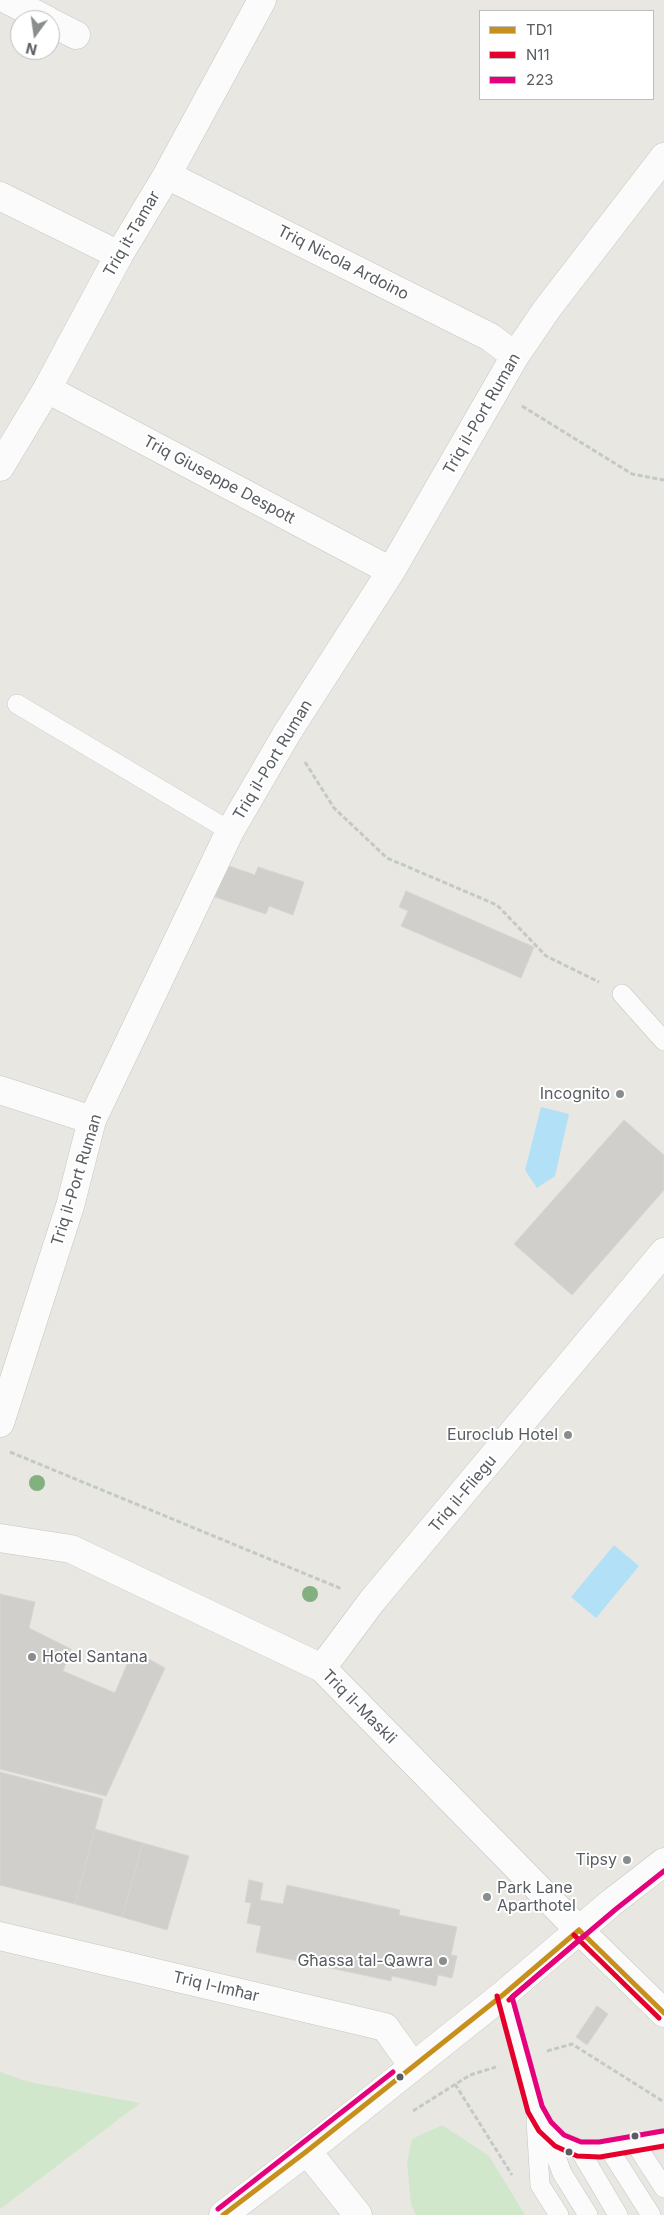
<!DOCTYPE html>
<html>
<head>
<meta charset="utf-8">
<style>
	body { margin:0 }
	#map { position:relative; width:664px; height:2215px; overflow:hidden; background:#e8e7e2; font-family:Inter,sans-serif }
	canvas { display:block }
	.legend { position:absolute; left:479px; top:10px; width:175px; height:90px; box-sizing:border-box; background:#fff; border:1px solid #bcbec0; margin:0; padding:6px 9px; list-style:none; font-size:15px; color:#585d61 }
	.legend li { display:flex; align-items:center; gap:10px; height:25px }
	.legend b { width:25px; border:1px solid #bcbec0 }
	.north { position:absolute; left:10px; top:10px; width:50px; height:50px; box-sizing:border-box; background:#fff; border:1px solid #bcbec0; border-radius:50%; rotate:194deg; font-size:14px; font-weight:700; line-height:20px; text-align:center; color:#585d61 }
	.north::after { content:''; display:block; margin:auto; width:18px; height:22px; background:#8a8d8e; clip-path:polygon(50% 0,100% 100%,50% 72%,0 100%) }
</style>
</head>
<body>
<div id="map">
<canvas width="664" height="2215"></canvas>
<ul class="legend">
<li><b style="height:6px;background:#c7901d"></b>TD1</li>
<li><b style="height:6px;background:#e4002b"></b>N11</li>
<li><b style="height:6px;background:#e5007d"></b>223</li>
</ul>
<div class="north">N</div>
</div>
<script>
const c = document.querySelector('canvas').getContext('2d');
c.lineJoin = 'round';
function paint(path, color) {
  c.fillStyle = color;
  c.fill(path, 'evenodd');
}
function poly(rows) {
  const path = new Path2D();
  for (const r of rows) {
    path.moveTo(r[0], r[1]);
    for (let i = 2; i < r.length; i += 2) path.lineTo(r[i], r[i + 1]);
  }
  return path;
}
function stroke(path, color, width, dash) {
  c.strokeStyle = color;
  c.lineWidth = width;
  c.lineCap = dash ? 'butt' : 'round';
  c.setLineDash(dash || []);
  c.stroke(path);
}
function drawText(font, color, halo, rows, align = 'center') {
  c.font = font + ' Inter,sans-serif';
  c.lineWidth = 4;
  c.setLineDash([]);
  c.textBaseline = 'middle';
  c.strokeStyle = halo;
  c.fillStyle = color;
  for (const [text, x, y, turn = 0] of rows) {
    c.save();
    c.translate(x, y);
    c.rotate((+turn || 0) * Math.PI / 180);
    c.textAlign = isNaN(turn) ? turn : align;
    if (halo) c.strokeText(text, 0, 0);
    c.fillText(text, 0, 0);
    c.restore();
  }
}
paint(poly([
	[0,2072,29,2082,140,2103,0,2209],
	[442,2125,489,2156,525,2215,416,2215,411,2204,407,2162,412,2139]
]), '#d0e7cb');
paint(poly([
	[541,1107,569,1114,555,1176,537,1188,525,1170],
	[614,1545,639,1566,596,1618,571,1597]
]), '#b2e0f6');
const building = poly([
	[226,865,255,875,258,867,304,882,293,915,269,906,266,914,215,897,226,865],
	[406,891,534,947,521,978,401,926,408,911,399,907,406,891],
	[624,1120,664,1155,664,1190,572,1295,514,1244,624,1120],
	[0,1594,35,1602,29,1628,71,1649,63,1671,115,1693,133,1650,165,1668,106,1796,0,1769,0,1594],
	[0,1772,103,1799,75,1904,0,1885,0,1772],
	[95,1829,143,1843,122,1917,75,1904,95,1829],
	[143,1843,189,1856,167,1930,122,1917,143,1843],
	[249,1880,263,1883,260,1900,283,1904,287,1885,400,1910,399,1915,457,1927,451,1955,457,1956,452,1978,438,1975,436,1986,392,1976,391,1981,256,1952,261,1926,247,1923,251,1903,245,1902,249,1880],
	[597,2006,608,2014,587,2045,576,2037,597,2006]
]);
paint(building, '#d0cfcc');
stroke(building, '#d8d5d1', 1);
const lane = poly([
	[17,704,230,831],
	[622,994,664,1041],
	[504,1994,535,2109,545,2127,562,2173,588,2215],
	[536,2120,540,2185,559,2215],
	[546,2128,560,2141,579,2149,600,2150,664,2138],
	[635,2143,664,2188],
	[579,2149,618,2215],
	[609,2149,651,2215]
]);
const street = poly([
	[8,0,47,20],
	[50,22,76,35],
	[167,175,490,337,515,356],
	[0,196,119,255],
	[47,389,391,571],
	[0,467,47,389,119,255,167,175,262,0],
	[0,1090,92,1120],
	[0,1423,70,1206,92,1120,230,831,287,733,391,571,515,356,547,309,664,157],
	[0,1538,71,1549,322,1668,579,1930,664,2013],
	[322,1668,372,1601,664,1252],
	[0,1936,385,2027,413,2066],
	[307,2151,358,2215],
	[223,2215,307,2151,504,1994,611,1903,664,1862]
]);
stroke(lane, '#c5c5c3', 20);
stroke(street, '#c5c5c3', 29);
stroke(poly([
	[522,406,632,474,664,480],
	[305,762,334,808,387,858,497,905,546,956,599,982],
	[10,1452,342,1589],
	[547,2051,572,2044,664,2102],
	[455,2084,512,2175],
	[413,2111,470,2075,496,2067]
]), '#c3cac6', 3, [5, 2.5]);
stroke(lane, '#fcfbfb', 19);
stroke(street, '#fcfbfb', 28);
stroke(poly([
	[579,1930,664,2013],
	[223,2215,307,2151,504,1994,579,1930]
]), '#c7901d', 5);
stroke(poly([
	[574,1935,659,2018],
	[497,1996,528,2112,539,2131,555,2146,577,2156,600,2157,664,2146],
	[509,2000,584,1936]
]), '#e4002b', 5);
stroke(poly([
	[663,2131,599,2142,581,2142,564,2135,551,2122,542,2106,512,1997,616,1909,664,1871],
	[218,2209,393,2072]
]), '#e5007d', 5);
c.fillStyle = '#83b07f';
for (const [x, y] of [
	[37,1483],
	[310,1594]
]) {
  c.beginPath();
  c.arc(x, y, 8, 0, 2 * Math.PI);
  c.fill();
}
for (const [x, y, r, color] of [
	[620,1094,5,"#8a8d8e"],
	[568,1435,5,"#8a8d8e"],
	[32,1657,5,"#8a8d8e"],
	[627,1860,5,"#8a8d8e"],
	[487,1897,5,"#8a8d8e"],
	[443,1961,5,"#8a8d8e"],
	[400,2077,4.5,"#585d61"],
	[635,2136,4.5,"#585d61"],
	[569,2152,4.5,"#585d61"]
]) {
  const dot = new Path2D();
  dot.arc(x, y, r, 0, 2 * Math.PI);
  c.fillStyle = color;
  c.fill(dot);
  stroke(dot, '#fff', 2);
}
drawText('16px', '#585d61', '#fff', [
	["Triq it-Tamar",132,234,-60],
	["Triq Nicola Ardoino",343,263,27],
	["Triq il-Port Ruman",482,414,-60],
	["Triq Giuseppe Despott",219,480,28],
	["Triq il-Port Ruman",273,760,-59],
	["Triq il-Port Ruman",77,1180,-73],
	["Triq il-Fliegu",463,1494,-50],
	["Triq il-Maskli",359,1707,45],
	["Triq l-Imħar",216,1987,13]
]);
drawText('16px', '#585d61', '#fff', [
	["Incognito",610,1094],
	["Euroclub Hotel",558,1435],
	["Hotel Santana",42,1657,"left"],
	["Tipsy",617,1860],
	["Park Lane",497,1888,"left"],
	["Aparthotel",497,1906,"left"],
	["Għassa tal-Qawra",433,1961]
], 'right');
</script>
</body>
</html>
